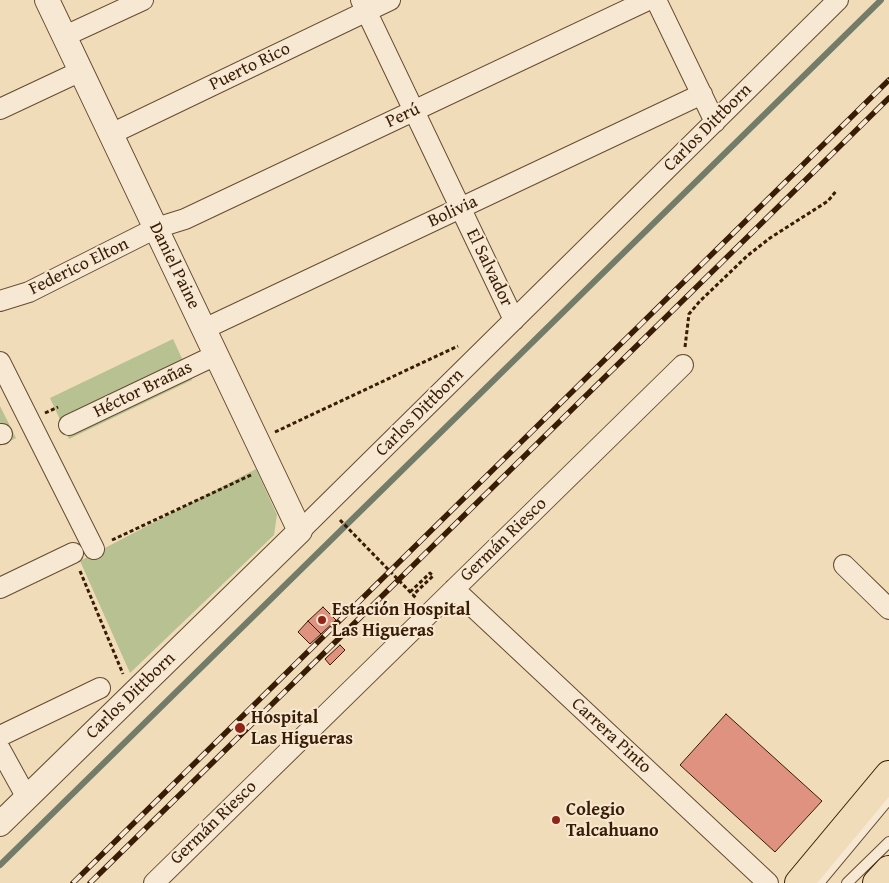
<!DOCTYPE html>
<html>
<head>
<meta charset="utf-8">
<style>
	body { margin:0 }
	canvas { display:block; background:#f1dcb9 }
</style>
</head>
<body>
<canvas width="889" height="883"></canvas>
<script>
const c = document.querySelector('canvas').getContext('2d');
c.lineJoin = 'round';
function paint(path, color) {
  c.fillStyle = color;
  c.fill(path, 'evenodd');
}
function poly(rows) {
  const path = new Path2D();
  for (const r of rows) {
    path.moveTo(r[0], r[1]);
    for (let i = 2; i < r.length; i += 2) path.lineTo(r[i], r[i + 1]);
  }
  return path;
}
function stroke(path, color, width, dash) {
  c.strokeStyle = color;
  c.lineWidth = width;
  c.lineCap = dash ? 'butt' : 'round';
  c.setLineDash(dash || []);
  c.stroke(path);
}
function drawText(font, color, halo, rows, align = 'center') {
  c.font = font + ' "Gentium Book Plus",serif';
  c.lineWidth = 4;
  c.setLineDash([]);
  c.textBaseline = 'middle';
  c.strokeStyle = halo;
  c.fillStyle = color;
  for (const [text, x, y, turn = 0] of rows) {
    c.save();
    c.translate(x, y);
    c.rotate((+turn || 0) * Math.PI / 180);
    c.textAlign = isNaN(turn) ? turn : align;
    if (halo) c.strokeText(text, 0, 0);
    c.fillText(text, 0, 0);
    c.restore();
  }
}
paint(poly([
	[173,339,192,380,69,439,50,398],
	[0,406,16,438,0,446],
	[256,469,277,515,274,535,130,673,80,561]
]), '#b7c191');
stroke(poly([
	[0,865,881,0]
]), '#737c69', 6);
const building = poly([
	[323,607,336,620,321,634,308,621,323,607],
	[308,621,321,634,310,644,298,632,308,621],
	[340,645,345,650,330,665,325,659,340,645],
	[726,714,822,801,775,852,680,765,726,714]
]);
paint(building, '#df927f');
stroke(building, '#381c04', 1);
const service = poly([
	[819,883,889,799],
	[847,883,889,842]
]);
const minor = poly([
	[361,0,514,320],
	[656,0,715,122],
	[65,36,143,0],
	[0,109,81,71],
	[111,134,390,0],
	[0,301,29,292,156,228,185,219,648,0],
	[204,329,702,94],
	[0,362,94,549],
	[69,425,216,355],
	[0,434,2,434],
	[300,531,838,0],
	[844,565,889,609],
	[0,588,73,553],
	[454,589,768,883],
	[0,736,100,688],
	[0,749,27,798],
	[154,883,683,365]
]);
const tertiary = poly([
	[0,824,300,531,47,0]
]);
const primary = poly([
	[799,883,889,775],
	[877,883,889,870]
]);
stroke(service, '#664c31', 12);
stroke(minor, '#664c31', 22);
stroke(tertiary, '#664c31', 26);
stroke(primary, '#381c04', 30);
stroke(poly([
	[685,347,689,314,700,301,747,256,770,238,828,201,837,190],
	[45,413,58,407],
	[275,432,458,346],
	[340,520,417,599],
	[112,540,251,475],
	[80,571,123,674],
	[410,592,430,573,433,576,413,595]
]), '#381c04', 3, [4, 2.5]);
stroke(service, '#f6e8d2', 10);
stroke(minor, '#f6e8d2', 20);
stroke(tertiary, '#f6e8d2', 24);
stroke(primary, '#f1dcb9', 28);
const rail = poly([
	[73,883,889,80],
	[90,883,889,98]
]);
stroke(rail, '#381c04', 5.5);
stroke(rail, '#f6e8d2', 4, [11]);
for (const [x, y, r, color] of [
	[322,620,5,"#8f2418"],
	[240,728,6,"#8f2418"],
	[556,820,5,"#8f2418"]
]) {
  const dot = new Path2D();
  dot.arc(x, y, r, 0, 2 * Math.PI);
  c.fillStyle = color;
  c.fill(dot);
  stroke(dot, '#f6e8d2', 2);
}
drawText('18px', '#381c04', '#f6e8d2', [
	["Puerto Rico",250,67,-26],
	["Perú",403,116,-25],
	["Carlos Dittborn",708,128,-45],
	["Bolivia",453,212,-25],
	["Daniel Paine",174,266,64],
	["Federico Elton",79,267,-26],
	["El Salvador",489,268,64],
	["Héctor Brañas",143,390,-26],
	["Carlos Dittborn",420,413,-45],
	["Germán Riesco",504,540,-44],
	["Carlos Dittborn",131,696,-44],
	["Carrera Pinto",611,736,43],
	["Germán Riesco",214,823,-44]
]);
drawText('bold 18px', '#381c04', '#f6e8d2', [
	["Estación Hospital",332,610],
	["Las Higueras",332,631],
	["Hospital",251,718],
	["Las Higueras",251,739],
	["Colegio",566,810],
	["Talcahuano",566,831]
], 'left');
</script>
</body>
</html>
